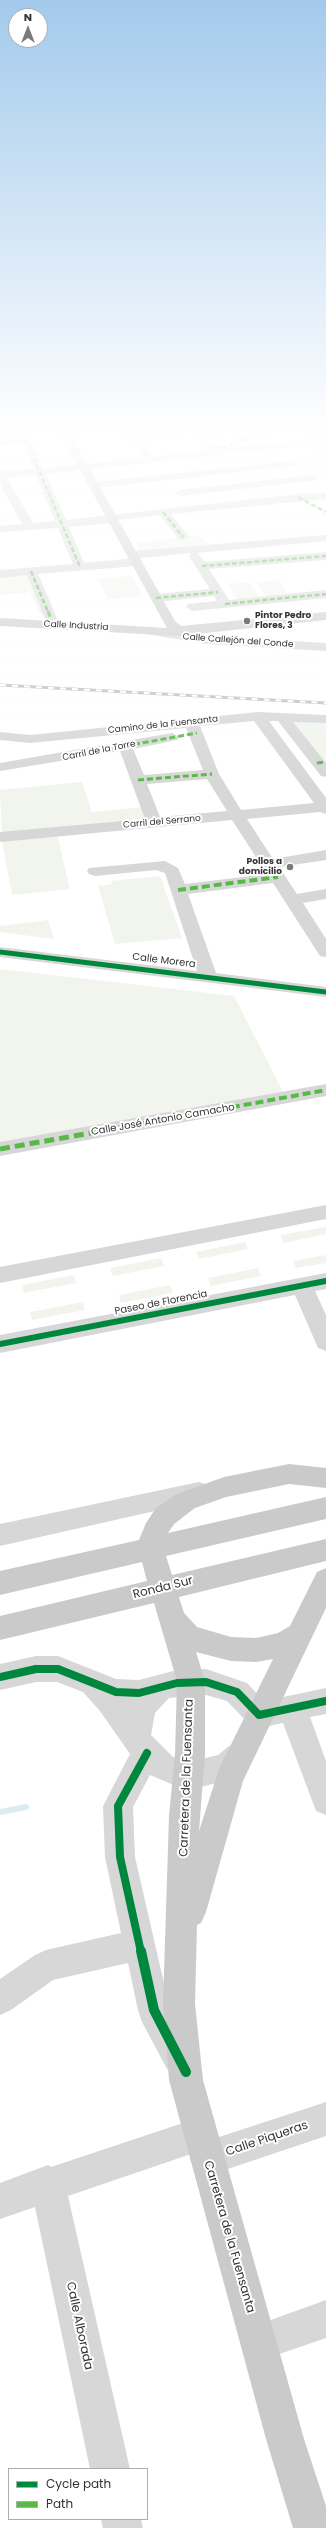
<!DOCTYPE html>
<html>
<head>
<meta charset="utf-8">
<style>
	body { margin:0 }
	#map { position:relative; width:326px; height:2528px; overflow:hidden; background:#fff; font-family:Poppins,sans-serif }
	canvas { display:block }
	.legend { position:absolute; left:8px; top:2468px; width:140px; height:52px; box-sizing:border-box; background:#fff; border:1px solid #adadad; margin:0; padding:5px 7px; list-style:none; font-size:12px; color:#333 }
	.legend li { display:flex; align-items:center; gap:8px; height:20px }
	.legend b { width:20px; border:1px solid #adadad }
	.north { position:absolute; left:8px; top:8px; width:40px; height:40px; box-sizing:border-box; background:#fff; border:1px solid #adadad; border-radius:50%; rotate:0deg; font-size:11px; font-weight:700; line-height:16px; text-align:center; color:#333 }
	.north::after { content:''; display:block; margin:auto; width:14px; height:18px; background:#7a7a7a; clip-path:polygon(50% 0,100% 100%,50% 72%,0 100%) }
</style>
</head>
<body>
<div id="map">
<canvas width="326" height="2528"></canvas>
<ul class="legend">
<li><b style="height:5px;background:#00873e"></b>Cycle path</li>
<li><b style="height:5px;background:#58b947"></b>Path</li>
</ul>
<div class="north">N</div>
</div>
<script>
const c = document.querySelector('canvas').getContext('2d');
c.lineJoin = 'round';
function paint(path, color) {
  c.fillStyle = color;
  c.fill(path, 'evenodd');
}
function poly(rows) {
  const path = new Path2D();
  for (const r of rows) {
    path.moveTo(r[0], r[1]);
    for (let i = 2; i < r.length; i += 2) path.lineTo(r[i], r[i + 1]);
  }
  return path;
}
function stroke(path, color, width, dash) {
  c.strokeStyle = color;
  c.lineWidth = width;
  c.lineCap = dash ? 'butt' : 'round';
  c.setLineDash(dash || []);
  c.stroke(path);
}
function drawText(font, color, halo, rows, align = 'center') {
  c.font = font + ' Poppins,sans-serif';
  c.lineWidth = 4;
  c.setLineDash([]);
  c.textBaseline = 'middle';
  c.strokeStyle = halo;
  c.fillStyle = color;
  for (const [text, x, y, turn = 0] of rows) {
    c.save();
    c.translate(x, y);
    c.rotate((+turn || 0) * Math.PI / 180);
    c.textAlign = isNaN(turn) ? turn : align;
    if (halo) c.strokeText(text, 0, 0);
    c.fillText(text, 0, 0);
    c.restore();
  }
}
paint(poly([
	[326,453,326,476,313,478,291,464,320,460,313,454],
	[199,535,211,546,141,552,136,543],
	[36,574,48,596,57,617,40,614,30,592,0,595,0,576],
	[132,576,142,596,108,599,98,579],
	[278,580,289,595,267,597,256,582],
	[249,582,260,598,238,600,228,584],
	[283,718,326,719,326,762,317,763],
	[82,782,92,812,143,807,148,819,2,834,0,790],
	[57,835,70,889,12,895,2,840],
	[160,876,182,938,115,944,98,886,112,884,111,881],
	[48,920,54,939,0,932,0,926],
	[0,969,234,996,284,1094,0,1143],
	[326,1227,326,1234,284,1243,280,1235],
	[245,1242,248,1249,199,1259,196,1252],
	[326,1255,326,1263,296,1268,293,1261],
	[161,1258,164,1266,113,1276,110,1268],
	[258,1268,261,1276,211,1286,208,1278],
	[74,1275,76,1283,24,1293,22,1285],
	[170,1285,173,1293,121,1303,119,1295],
	[83,1302,85,1310,32,1320,30,1312]
]), '#f1f5ed');
stroke(poly([
	[0,1812,26,1807]
]), '#ddebf3', 6);
paint(poly([
	[17,430,27,430,43,468,144,458,125,436,130,433,157,430,186,430,181,433,137,438,154,457,210,450,189,430,200,430,204,434,215,430,229,430,209,439,221,449,326,437,326,443,46,474,66,520,298,494,326,493,326,499,171,514,189,537,183,540,179,539,160,515,119,520,114,523,69,527,84,563,137,558,143,562,137,566,38,574,57,619,51,623,45,619,27,575,0,578,0,570,73,564,58,528,0,532,0,526,22,524,0,484,0,471,33,469,23,444,0,446,0,440,20,438,17,430],
	[36,475,55,521,33,523,7,478,36,475],
	[262,430,276,430,240,444,231,442,262,430],
	[291,461,295,462,295,466,95,488,90,485,95,482,291,461],
	[313,475,318,478,317,480,181,496,176,493,181,490,313,475],
	[326,535,326,541,197,553,205,562,326,552,326,560,209,569,229,600,326,590,326,598,192,611,186,607,188,604,217,601,214,596,156,602,150,598,156,594,210,589,189,556,191,553,133,559,127,555,133,551,326,535],
	[151,627,207,636,326,643,326,651,207,644,146,634,145,631,151,627],
	[258,712,326,715,326,723,293,722,326,763,326,777,321,776,278,721,269,721,326,798,326,814,320,812,247,819,273,859,326,850,326,860,279,867,297,894,326,889,326,899,303,903,326,939,326,957,320,956,273,883,188,894,216,973,326,987,326,997,0,957,0,947,197,971,165,873,156,870,95,876,89,874,87,871,89,868,165,861,178,868,185,884,267,874,232,820,0,842,0,832,145,819,120,751,0,771,0,763,172,733,179,737,177,740,133,749,144,775,203,770,186,728,30,743,0,740,0,732,30,735,258,712],
	[254,721,314,803,241,810,219,774,200,726,254,721],
	[207,779,227,811,160,817,147,784,207,779],
	[326,1084,326,1096,0,1156,0,1142,326,1084],
	[326,1205,326,1219,0,1283,0,1267,326,1205],
	[326,1273,326,1289,315,1291,326,1315,326,1351,318,1348,295,1295,0,1353,0,1335,326,1273],
	[199,1482,208,1485,212,1492,208,1499,0,1546,0,1524,199,1482],
	[36,1656,58,1656,116,1679,139,1680,177,1670,206,1669,247,1683,264,1701,326,1688,326,1714,310,1717,326,1761,326,1815,316,1811,283,1723,259,1728,249,1724,227,1701,206,1695,169,1698,155,1713,151,1735,173,1757,205,1758,218,1755,229,1746,239,1742,249,1746,254,1756,249,1766,235,1778,205,1786,176,1786,150,1775,133,1807,135,1857,169,2005,196,2057,191,2069,179,2074,167,2069,142,2022,138,2010,128,1963,53,1980,11,2010,0,2015,0,1979,35,1955,46,1950,121,1933,105,1857,103,1806,130,1754,100,1711,83,1692,57,1682,36,1682,0,1690,0,1664,36,1656],
	[326,2102,326,2136,207,2176,195,2171,190,2159,191,2154,68,2196,130,2469,90,2469,35,2207,0,2219,0,2183,48,2165,51,2167,201,2117,213,2122,218,2134,216,2138,326,2102],
	[326,2300,326,2338,259,2361,246,2355,240,2342,246,2329,326,2300],
	[101,2519,141,2519,143,2528,103,2528,101,2519]
]), '#d7d7d7');
paint(poly([
	[58,430,68,430,175,621,181,626,326,612,326,620,178,636,0,626,0,618,167,628,58,430],
	[317,430,326,430,326,434,318,432,317,430],
	[289,1464,326,1468,326,1488,289,1484,226,1497,195,1508,174,1524,168,1533,326,1497,326,1519,166,1556,172,1575,326,1539,326,1561,179,1597,184,1613,197,1627,231,1637,256,1638,278,1633,290,1626,317,1572,326,1568,326,1608,243,1781,206,1912,201,1923,197,1925,195,2004,203,2080,304,2439,326,2506,326,2528,293,2528,266,2439,169,2080,163,2004,169,1816,175,1754,177,1681,154,1603,0,1640,0,1616,147,1581,142,1562,0,1595,0,1571,139,1540,146,1523,156,1508,177,1494,224,1477,289,1464],
	[196,1652,231,1661,256,1662,273,1659,219,1769,199,1831,205,1754,205,1681,196,1652]
]), '#cacaca');
const rail = poly([
	[0,685,326,703]
]);
stroke(rail, '#bebebe', 3);
stroke(rail, '#fff', 2, [6]);
stroke(poly([
	[22,430,80,567],
	[204,437,224,430],
	[0,443,27,441],
	[214,448,224,447,271,430],
	[298,497,326,512],
	[163,512,183,537],
	[202,566,326,556],
	[31,571,48,612],
	[156,598,218,592],
	[225,604,326,594]
]), '#58b947', 2.5, [5, 2.5]);
stroke(poly([
	[48,611,51,619],
	[125,746,197,733],
	[317,763,326,762],
	[138,780,212,774]
]), '#58b947', 3, [6, 3]);
stroke(poly([
	[178,890,278,877],
	[102,1131,326,1090]
]), '#58b947', 4, [8, 4]);
stroke(poly([
	[0,1149,108,1130]
]), '#58b947', 5, [10, 5]);
stroke(poly([
	[0,952,326,992]
]), '#00873e', 5);
stroke(poly([
	[0,1344,326,1281]
]), '#00873e', 6);
stroke(poly([
	[0,1677,36,1669,58,1669,116,1692,139,1693,177,1683,206,1682,237,1692,259,1715,326,1701],
	[141,1952,120,1857,118,1806,147,1753]
]), '#00873e', 8);
stroke(poly([
	[141,1951,154,2010,186,2072]
]), '#00873e', 10);
const sky = c.createLinearGradient(0, 0, 0, 784);
sky.addColorStop(0, '#a3caec');
sky.addColorStop(0.55, '#fff');
sky.addColorStop(1, '#ffffff00');
c.fillStyle = sky;
c.fillRect(0, 0, 326, 784);
for (const [x, y, r, color] of [
	[247,621,4,"#7a7a7a"],
	[290,867,4,"#7a7a7a"]
]) {
  const dot = new Path2D();
  dot.arc(x, y, r, 0, 2 * Math.PI);
  c.fillStyle = color;
  c.fill(dot);
  stroke(dot, '#fff', 1.5);
}
drawText('bold 9px', '#333', '#fff', [
	["Pintor Pedro",255,616],
	["Flores, 3",255,626],
	["Pollos a",282,862,"right"],
	["domicilio",282,872,"right"]
], 'left');
drawText('9px', '#333', '#fff', [
	["Calle Industria",76,626,3],
	["Calle Callejón del Conde",238,641,4],
	["Camino de la Fuensanta",163,725,-6],
	["Carril de la Torre",99,751,-11],
	["Carril del Serrano",162,822,-5]
]);
drawText('10px', '#333', '#fff', [
	["Calle Morera",164,961,7],
	["Calle José Antonio Camacho",163,1120,-10],
	["Paseo de Florencia",161,1303,-11]
]);
drawText('12px', '#333', '#fff', [
	["Ronda Sur",163,1588,-14],
	["Carretera de la Fuensanta",187,1778,-88],
	["Calle Piqueras",267,2139,-19],
	["Carretera de la Fuensanta",229,2237,74],
	["Calle Alborada",79,2326,78]
]);
</script>
</body>
</html>
